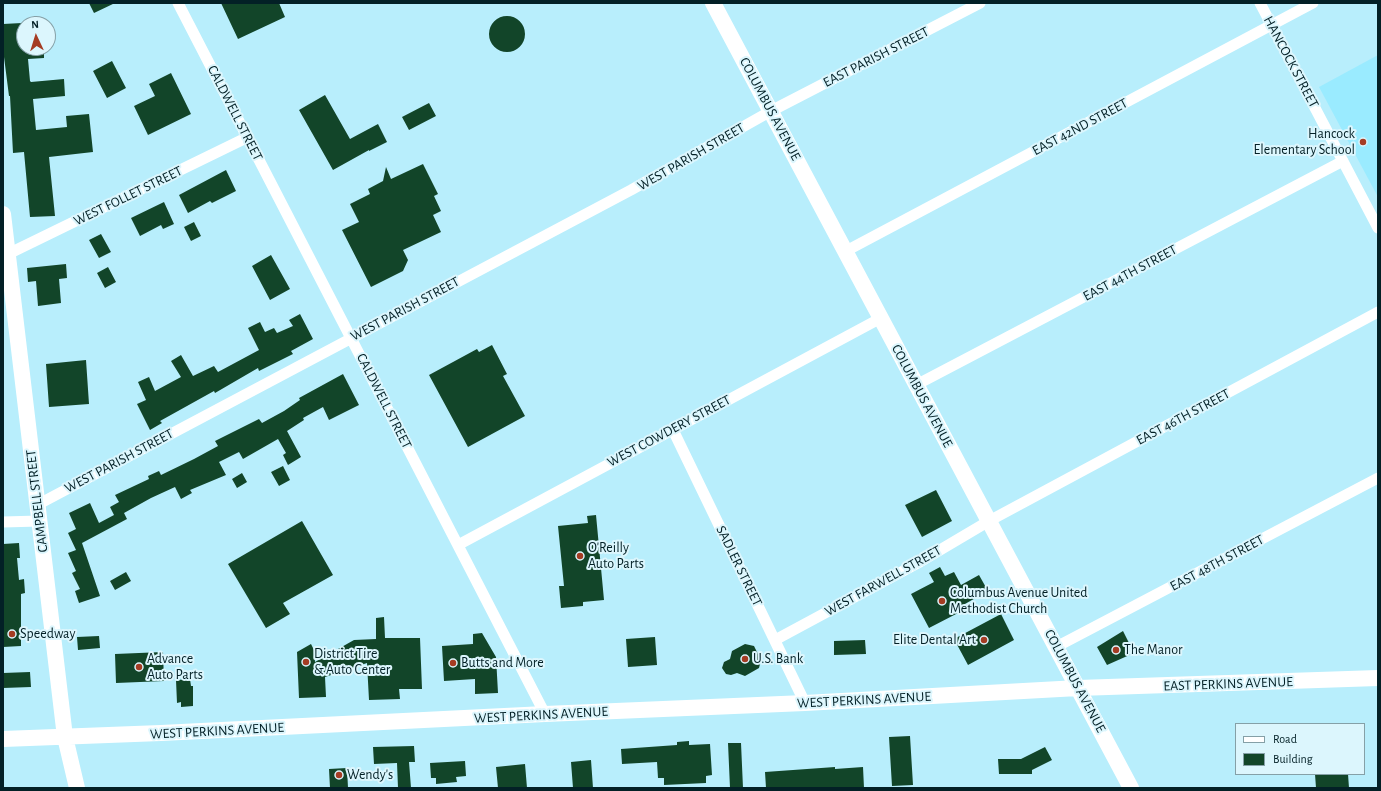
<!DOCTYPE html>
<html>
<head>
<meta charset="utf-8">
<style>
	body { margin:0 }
	#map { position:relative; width:1381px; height:791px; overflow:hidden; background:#b8eefc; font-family:"Alegreya Sans",sans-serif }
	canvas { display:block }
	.frame { position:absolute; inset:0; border:4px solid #032026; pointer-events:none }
	.legend { position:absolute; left:1235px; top:723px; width:130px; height:52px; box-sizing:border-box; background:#dcf6fd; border:1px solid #85a0a7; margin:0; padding:5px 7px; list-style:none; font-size:12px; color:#032026 }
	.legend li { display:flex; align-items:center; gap:8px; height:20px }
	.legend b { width:20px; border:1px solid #85a0a7 }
	.north { position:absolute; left:16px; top:16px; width:40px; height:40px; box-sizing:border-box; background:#dcf6fd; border:1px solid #85a0a7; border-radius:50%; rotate:356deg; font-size:11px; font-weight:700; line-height:16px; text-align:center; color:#032026 }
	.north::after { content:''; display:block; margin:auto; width:14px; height:18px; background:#a53c23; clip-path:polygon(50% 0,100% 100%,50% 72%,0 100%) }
</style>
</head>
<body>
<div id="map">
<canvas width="1381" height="791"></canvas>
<div class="frame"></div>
<ul class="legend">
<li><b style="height:5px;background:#fff"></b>Road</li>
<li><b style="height:11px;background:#124529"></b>Building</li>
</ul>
<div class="north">N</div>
</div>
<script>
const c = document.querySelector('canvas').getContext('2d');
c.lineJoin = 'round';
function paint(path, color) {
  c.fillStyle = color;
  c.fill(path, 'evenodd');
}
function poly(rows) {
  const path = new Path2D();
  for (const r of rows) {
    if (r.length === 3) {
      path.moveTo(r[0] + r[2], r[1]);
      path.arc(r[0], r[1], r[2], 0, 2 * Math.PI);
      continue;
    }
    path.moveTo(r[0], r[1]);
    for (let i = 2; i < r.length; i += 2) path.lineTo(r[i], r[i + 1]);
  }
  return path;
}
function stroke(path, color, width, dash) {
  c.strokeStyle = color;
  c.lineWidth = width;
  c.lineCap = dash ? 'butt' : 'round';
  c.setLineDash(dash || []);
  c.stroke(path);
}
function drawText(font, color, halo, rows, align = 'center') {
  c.font = font + ' "Alegreya Sans",sans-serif';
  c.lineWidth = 4;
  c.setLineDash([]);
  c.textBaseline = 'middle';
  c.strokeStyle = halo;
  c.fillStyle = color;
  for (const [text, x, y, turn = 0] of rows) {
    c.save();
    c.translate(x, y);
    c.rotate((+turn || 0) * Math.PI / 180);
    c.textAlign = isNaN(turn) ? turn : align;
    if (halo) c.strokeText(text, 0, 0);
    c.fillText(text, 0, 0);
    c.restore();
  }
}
paint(poly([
	[1378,55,1378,197,1319,87]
]), '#9aebff');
paint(poly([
	[89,3,115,3,94,13],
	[221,3,279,3,285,17,238,39],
	[507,34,18],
	[22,23,24,48,44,48,44,58,28,59,30,81,31,82,64,79,65,96,33,99,36,130,67,127,66,116,89,114,93,152,49,157,55,216,30,217,24,152,13,153,10,96,9,96,4,57,3,24],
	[112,61,126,88,107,98,93,71],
	[171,73,191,114,148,135,134,106,155,96,149,84],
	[325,95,350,139,378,124,387,142,369,151,369,150,333,170,299,110],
	[429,103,436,116,409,130,402,117],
	[423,164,438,194,434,196,441,211,433,215,441,232,403,250,408,260,403,271,371,287,342,230,359,222,350,204,370,194,368,189,383,181,386,167,391,179],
	[226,170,236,191,212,203,210,201,188,213,179,195],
	[164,202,174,224,163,229,161,225,140,236,131,218],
	[194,222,201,236,191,241,184,227],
	[101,234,111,252,99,258,89,240],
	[271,255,290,289,270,300,252,266],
	[66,264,67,278,59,279,61,303,38,306,36,281,28,282,27,268],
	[108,267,116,282,105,288,97,273],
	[300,314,313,339,291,351,293,354,259,371,258,368,215,393,214,391,160,421,162,423,150,430,137,404,146,400,138,382,149,377,155,391,181,377,171,361,181,355,193,376,214,366,218,372,259,350,248,328,260,322,265,332,274,328,277,333,293,326,289,320],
	[492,345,507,374,503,376,525,416,468,447,429,375,477,349,479,352],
	[86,360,89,404,49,407,46,364],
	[343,374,359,405,329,420,323,407,303,418,304,420,287,431,301,457,288,465,283,455,286,453,278,439,243,459,239,452,219,462,226,475,190,490,192,493,181,499,175,487,151,498,124,513,127,519,82,543,100,596,79,603,75,591,80,589,72,573,76,571,68,553,76,550,68,533,76,529,69,513,90,503,99,523,114,515,110,507,119,502,115,495,149,479,148,476,159,471,161,475,194,459,218,446,215,441,259,419,262,423,284,411,300,400,299,398],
	[283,466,290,480,279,486,271,472],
	[242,473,247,482,237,488,232,479],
	[936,490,952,521,922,537,905,505],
	[596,515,604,600,583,602,583,606,561,608,559,586,564,586,558,526,588,523,587,516],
	[302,521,333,575,283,603,290,614,266,628,228,564],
	[19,543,20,558,17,558,19,580,24,579,25,593,21,594,21,646,3,647,3,544],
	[940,567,945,576,954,572,961,585,979,575,988,591,956,609,958,613,929,628,911,594,934,582,929,573],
	[126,572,131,581,115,590,110,581],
	[1001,614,1014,640,968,665,954,639],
	[384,617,385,638,420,638,422,689,399,689,400,699,369,700,367,663,325,677,326,697,299,698,297,652,311,644,314,650,315,662,354,640,376,639,376,618],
	[1123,631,1134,653,1107,665,1097,647],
	[482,633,496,657,498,693,475,694,475,679,444,681,442,646,473,644,473,634],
	[99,636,100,648,78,650,77,637],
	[655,637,657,665,628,667,626,639],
	[865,640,866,654,834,655,834,641],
	[745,644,754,646,761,660,759,668,745,676,737,673,731,675,726,674,722,668,724,662,730,659,732,651],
	[163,652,164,681,116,683,115,654],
	[30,672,31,687,3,688,3,673],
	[190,679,191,686,193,686,193,706,181,707,181,702,177,703,176,680],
	[910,736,913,785,892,786,889,737],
	[689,741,689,745,710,744,712,775,706,776,706,783,664,785,664,778,658,778,657,762,622,764,621,749,677,745,677,742],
	[728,743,741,743,743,788,730,788],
	[414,746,415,762,409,762,411,788,398,788,397,763,374,764,373,747],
	[1045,747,1052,760,1032,770,1032,774,999,774,998,759,1021,759],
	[591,760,593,788,573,788,571,762],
	[465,761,466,776,456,777,457,782,436,784,436,778,431,778,430,763],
	[525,764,527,788,498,788,496,767],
	[835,767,835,769,863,767,864,788,766,788,765,772],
	[347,768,348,788,330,788,329,769],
	[1315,774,1348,774,1349,788,1316,788]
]), '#124529');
stroke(poly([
	[178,3,545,714],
	[1260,3,1378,228],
	[846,251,1313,3],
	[8,254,248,137],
	[916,385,1343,161],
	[673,430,805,703],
	[37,505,631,190,771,111,980,3],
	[3,522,39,521],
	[458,545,881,318],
	[775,640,918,563,989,521,1378,312],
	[1056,647,1378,478]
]), '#fff', 11);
stroke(poly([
	[713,3,1131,788],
	[3,214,65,737,77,788],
	[3,739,161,733,545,714,805,703,1078,688,1378,678]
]), '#fff', 16);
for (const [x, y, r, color] of [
	[1363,142,4,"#a53c23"],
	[580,556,4,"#a53c23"],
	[942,601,4,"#a53c23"],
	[12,634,4,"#a53c23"],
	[984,640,4,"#a53c23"],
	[1116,650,4,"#a53c23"],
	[745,659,4,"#a53c23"],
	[306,662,4,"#a53c23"],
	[453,663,4,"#a53c23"],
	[139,667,4,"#a53c23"],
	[339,775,4,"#a53c23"]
]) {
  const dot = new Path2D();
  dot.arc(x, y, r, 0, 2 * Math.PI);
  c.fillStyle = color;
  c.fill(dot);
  stroke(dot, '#dcf6fd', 1.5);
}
drawText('14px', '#032026', '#dcf6fd', [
	["EAST PARISH STREET",876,57,-27],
	["HANCOCK STREET",1291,62,62],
	["COLUMBUS AVENUE",770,109,62],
	["CALDWELL STREET",235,113,63],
	["EAST 42ND STREET",1080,127,-28],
	["WEST PARISH STREET",691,157,-30],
	["WEST FOLLET STREET",128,196,-26],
	["EAST 44TH STREET",1130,273,-28],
	["WEST PARISH STREET",405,309,-28],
	["COLUMBUS AVENUE",922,396,62],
	["CALDWELL STREET",384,401,63],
	["EAST 46TH STREET",1183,417,-28],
	["WEST COWDERY STREET",669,431,-28],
	["WEST PARISH STREET",119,461,-28],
	["CAMPBELL STREET",37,501,-97],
	["EAST 48TH STREET",1217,563,-28],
	["SADLER STREET",739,566,64],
	["WEST FARWELL STREET",883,581,-29],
	["COLUMBUS AVENUE",1075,681,62],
	["EAST PERKINS AVENUE",1228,684,-2],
	["WEST PERKINS AVENUE",864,700,-3],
	["WEST PERKINS AVENUE",541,715,-3],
	["WEST PERKINS AVENUE",217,731,-3]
]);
drawText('14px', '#032026', '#dcf6fd', [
	["Hancock",1355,134,"right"],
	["Elementary School",1355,150,"right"],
	["O'Reilly",588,548],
	["Auto Parts",588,564],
	["Columbus Avenue United",950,593],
	["Methodist Church",950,609],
	["Speedway",20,634],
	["Elite Dental Art",976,640,"right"],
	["The Manor",1124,650],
	["District Tire",314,654],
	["& Auto Center",314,670],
	["Advance",147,659],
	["Auto Parts",147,675],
	["U.S. Bank",753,659],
	["Butts and More",461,663],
	["Wendy's",347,775]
], 'left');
</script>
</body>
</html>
